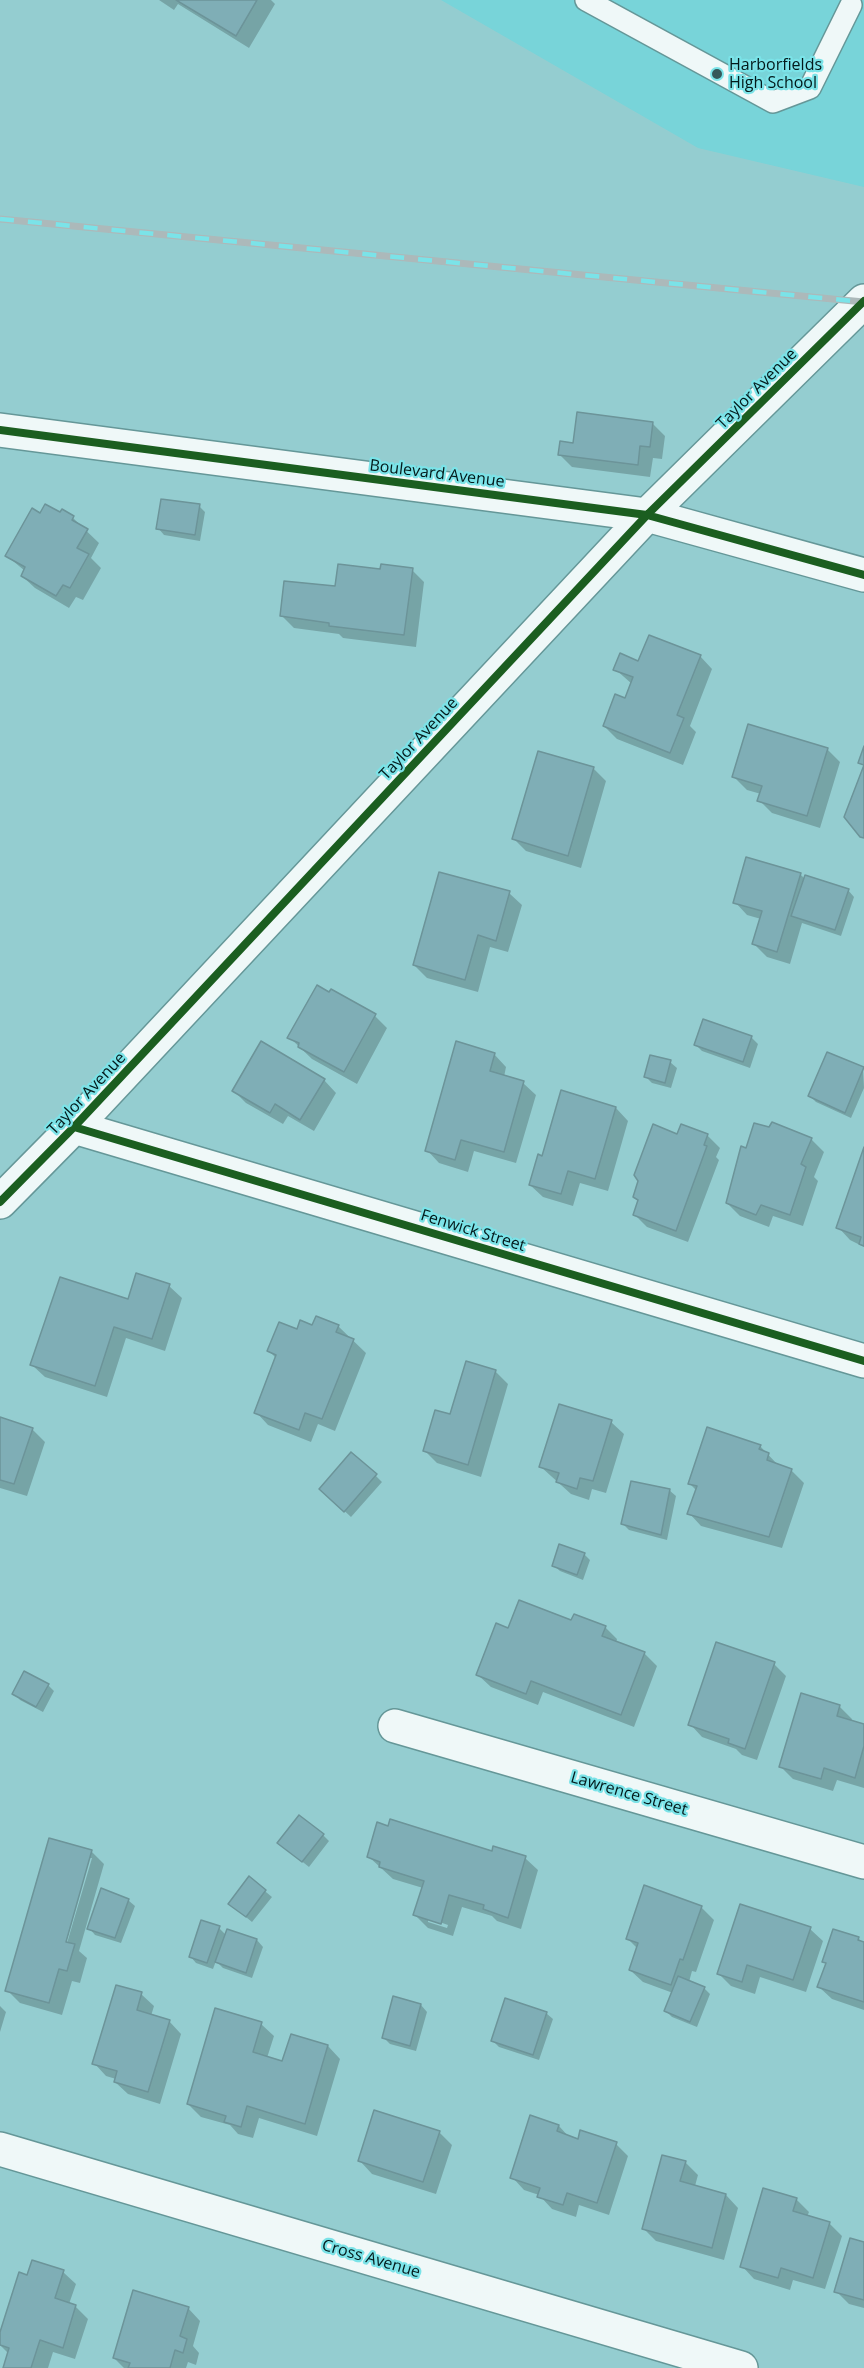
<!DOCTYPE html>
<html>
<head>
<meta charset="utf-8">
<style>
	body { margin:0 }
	canvas { display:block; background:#94cdd0 }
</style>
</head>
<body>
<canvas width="864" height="2368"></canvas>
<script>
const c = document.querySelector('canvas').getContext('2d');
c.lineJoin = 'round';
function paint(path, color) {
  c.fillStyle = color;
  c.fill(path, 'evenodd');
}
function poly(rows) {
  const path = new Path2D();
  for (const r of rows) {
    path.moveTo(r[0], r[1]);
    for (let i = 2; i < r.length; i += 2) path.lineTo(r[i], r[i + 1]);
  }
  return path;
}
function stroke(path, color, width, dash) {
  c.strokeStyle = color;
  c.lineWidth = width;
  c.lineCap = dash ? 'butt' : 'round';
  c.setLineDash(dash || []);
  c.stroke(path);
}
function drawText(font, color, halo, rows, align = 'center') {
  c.font = font + ' "Open Sans",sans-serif';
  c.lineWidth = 4.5;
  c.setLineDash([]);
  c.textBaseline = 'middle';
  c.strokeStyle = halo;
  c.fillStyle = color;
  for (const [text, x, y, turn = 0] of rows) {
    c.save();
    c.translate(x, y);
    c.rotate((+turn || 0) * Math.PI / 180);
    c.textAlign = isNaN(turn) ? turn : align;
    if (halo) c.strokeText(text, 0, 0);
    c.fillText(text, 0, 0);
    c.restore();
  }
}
paint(poly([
	[441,0,864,0,864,187,698,148]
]), '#78d4d9');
paint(poly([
	[159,0,271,0,275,4,249,48,178,4,174,10],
	[653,424,665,436,662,459,653,458,650,477,572,467,559,454,574,445],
	[199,506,205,512,200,541,164,535,158,528],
	[60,514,73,518,99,543,91,558,101,568,83,600,76,597,69,608,35,588,22,576,25,571,7,556,40,515],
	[412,570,424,582,416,647,343,638,339,634,294,628,281,615,336,587,381,571],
	[700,656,712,669,690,726,696,732,683,765,617,739,604,726,625,700,632,684,615,669,639,663],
	[827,749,840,762,820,828,772,813,759,800,761,794,747,790,734,777],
	[593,768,606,781,581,868,526,851,514,839],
	[800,874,805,879,848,890,854,897,841,936,802,923,790,964,767,957,754,944,761,919,747,915,735,902],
	[509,893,522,905,508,952,490,947,478,992,427,978,414,965],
	[375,1016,387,1028,357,1084,312,1059,289,1037],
	[704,1021,752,1038,758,1044,750,1068,702,1051,696,1045],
	[494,1054,506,1067,504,1077,523,1083,536,1095,516,1163,474,1151,468,1172,439,1163,427,1150],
	[670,1062,677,1068,671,1088,652,1083,646,1077],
	[863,1069,864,1088,851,1118,816,1102,810,1096],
	[324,1080,336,1093,314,1131,288,1116,283,1124,246,1103,234,1091],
	[616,1108,628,1121,608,1191,580,1183,573,1206,543,1197,530,1185],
	[772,1123,812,1140,824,1152,814,1177,818,1181,803,1226,773,1216,769,1227,740,1216,727,1203,747,1150],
	[707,1135,720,1148,716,1157,719,1160,688,1242,647,1227,634,1214,639,1202,634,1197,678,1136],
	[864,1152,864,1247,850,1240,838,1227],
	[169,1286,182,1298,165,1351,126,1338,107,1397,45,1377,32,1365,129,1301],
	[338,1326,366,1353,335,1431,318,1424,311,1442,268,1425,256,1412,277,1359,269,1351,297,1331,312,1327],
	[495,1371,508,1384,481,1477,437,1463,425,1451,451,1416],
	[0,1419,32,1429,45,1442,27,1496,0,1488],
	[611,1422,624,1434,606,1493,592,1489,589,1500,571,1494,541,1467],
	[760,1446,778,1465,791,1470,804,1483,782,1548,701,1526,689,1513,697,1491,690,1484],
	[375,1475,382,1482,351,1517,327,1495],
	[669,1490,676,1496,667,1540,629,1530,623,1524],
	[584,1554,590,1560,583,1580,560,1571,553,1565],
	[572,1621,605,1627,617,1639,616,1643,644,1653,657,1666,634,1727,543,1692,538,1705,491,1687,478,1675,509,1630],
	[774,1664,786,1676,757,1760,742,1755,736,1749,702,1737,690,1724],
	[48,1685,54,1691,43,1712,20,1700,14,1693],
	[839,1706,852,1719,851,1722,864,1726,864,1788,837,1780,833,1791,793,1779,780,1766],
	[323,1835,329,1841,309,1867,279,1843],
	[91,1851,104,1864,79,1951,87,1958,80,1983,72,1981,62,2015,20,2003,7,1990],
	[89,1858,92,1858,65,1950,63,1949],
	[493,1853,525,1858,538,1870,521,1929,497,1921,492,1916,462,1907,453,1936,428,1928,415,1915,423,1888,393,1879,369,1857],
	[428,1918,448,1925,447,1928,428,1922],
	[249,1878,272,1897,252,1922,230,1904],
	[128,1900,135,1906,121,1943,95,1935,89,1928],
	[701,1907,714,1920,696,1972,692,1971,689,1982,704,1988,710,1994,697,2027,672,2017,666,2011,673,1993,643,1982,630,1970,638,1949,627,1938],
	[219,1928,226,1935,257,1940,263,1947,252,1978,223,1968,216,1961,213,1969,196,1963,190,1956],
	[810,1929,823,1941,806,1992,760,1977,755,1994,731,1986,719,1974],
	[858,1938,864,1944,864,2010,832,1999,819,1987,827,1964,824,1962],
	[141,1994,154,2006,151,2016,169,2021,181,2034,160,2104,128,2094,115,2082,116,2079,106,2076,94,2063],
	[421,2005,427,2012,416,2051,390,2044,383,2037],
	[0,2006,6,2012,0,2032],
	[546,2013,553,2019,539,2060,499,2047,492,2040],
	[261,2024,274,2036,267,2058,283,2063,292,2036,328,2046,340,2059,317,2136,259,2118,253,2138,238,2134,230,2125,201,2117,188,2104],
	[559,2126,570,2138,579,2141,616,2144,628,2156,609,2215,579,2205,576,2217,552,2209,539,2195,524,2190,512,2177],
	[439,2132,452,2145,436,2194,372,2174,360,2161],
	[685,2162,698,2175,695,2186,726,2195,738,2208,724,2260,656,2241,644,2229],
	[796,2199,809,2212,807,2217,829,2223,842,2236,825,2289,793,2280,790,2290,754,2279,742,2266],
	[864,2244,864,2308,849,2304,836,2291],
	[63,2272,76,2284,69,2304,75,2306,88,2319,75,2359,53,2352,48,2368,4,2368,9,2354,0,2345,0,2337,28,2276],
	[188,2308,200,2321,193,2346,199,2353,196,2365,188,2362,186,2368,124,2368,114,2358]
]), '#0003');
const building = poly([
	[176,0,257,0,236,36,176,0],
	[577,412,653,422,650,447,640,446,638,465,558,455,560,441,573,443,577,412],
	[161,499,200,504,195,535,156,529,161,499],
	[45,504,60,512,62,509,74,516,72,520,88,529,77,548,89,554,70,588,63,585,56,596,21,576,25,567,5,556,32,508,40,513,45,504],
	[338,564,380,569,381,564,413,568,404,635,329,626,329,623,280,616,284,581,335,586,338,564],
	[649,635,701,655,677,715,684,718,670,753,603,726,615,694,625,698,633,677,613,670,620,653,638,661,649,635],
	[748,724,828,748,807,816,757,801,762,786,732,777,748,724],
	[864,746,864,838,860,837,844,817,864,765,858,763,864,746],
	[538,751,594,767,568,856,512,839,538,751],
	[746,857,801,873,777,952,752,944,762,911,733,903,746,857],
	[439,872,510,891,496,941,478,935,465,980,413,965,439,872],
	[805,875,849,889,835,930,791,916,805,875],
	[317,985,329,992,331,989,376,1014,344,1072,298,1047,299,1043,287,1038,317,985],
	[703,1019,752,1036,743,1062,694,1045,703,1019],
	[261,1041,325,1079,300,1120,275,1104,270,1113,232,1091,261,1041],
	[456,1041,495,1053,490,1071,524,1081,504,1152,461,1140,455,1160,425,1151,456,1041],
	[827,1052,864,1067,845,1113,808,1096,827,1052],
	[650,1055,671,1060,665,1083,644,1077,650,1055],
	[561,1090,616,1107,595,1179,568,1171,561,1194,529,1185,538,1154,542,1156,561,1090],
	[772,1122,812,1138,801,1164,806,1167,790,1215,761,1205,756,1215,726,1203,741,1146,746,1148,754,1123,769,1127,772,1122],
	[653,1124,677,1134,681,1124,708,1134,704,1145,707,1146,676,1231,633,1215,638,1200,633,1197,638,1181,634,1175,653,1124],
	[864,1147,864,1246,859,1244,861,1237,836,1228,864,1147],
	[136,1273,170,1284,152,1339,114,1327,95,1386,30,1365,60,1277,128,1299,136,1273],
	[316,1316,339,1325,336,1332,354,1339,322,1419,305,1413,299,1430,254,1413,276,1355,267,1351,279,1322,297,1329,300,1320,312,1325,316,1316],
	[466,1361,496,1370,468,1465,423,1451,435,1410,450,1414,466,1361],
	[559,1404,612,1420,593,1481,580,1478,577,1489,556,1482,559,1473,539,1467,559,1404],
	[0,1417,33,1428,14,1484,0,1480,0,1417],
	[707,1427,761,1445,759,1449,769,1453,767,1460,792,1469,769,1537,687,1514,697,1486,688,1484,707,1427],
	[351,1452,377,1474,344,1512,319,1489,351,1452],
	[631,1481,670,1489,661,1535,621,1524,631,1481],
	[559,1544,585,1553,577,1575,552,1566,559,1544],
	[519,1600,571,1620,574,1614,606,1626,602,1636,645,1652,621,1715,531,1681,526,1694,476,1675,496,1623,508,1628,519,1600],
	[716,1642,775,1662,745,1749,728,1743,729,1739,688,1725,716,1642],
	[24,1671,49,1684,36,1707,12,1694,24,1671],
	[801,1693,840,1705,837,1716,864,1724,864,1746,855,1778,824,1768,821,1779,779,1767,801,1693],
	[299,1815,324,1834,302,1862,277,1843,299,1815],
	[390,1819,492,1851,493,1846,526,1856,508,1918,483,1909,484,1905,449,1895,441,1924,413,1915,424,1881,379,1867,380,1862,367,1857,377,1822,388,1826,390,1819],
	[49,1838,92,1850,66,1942,75,1944,67,1971,59,1969,49,2003,5,1991,49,1838],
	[249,1876,266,1890,246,1917,228,1904,249,1876],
	[644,1885,702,1906,683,1960,680,1959,671,1985,629,1970,638,1943,626,1939,644,1885],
	[101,1888,129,1899,115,1938,87,1929,101,1888],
	[740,1904,811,1927,793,1980,747,1965,742,1982,717,1974,740,1904],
	[201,1920,220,1926,207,1963,189,1957,201,1920],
	[227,1929,257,1939,246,1973,215,1962,227,1929],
	[833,1929,859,1937,858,1940,864,1942,864,2002,817,1987,826,1963,822,1962,833,1929],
	[678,1976,705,1987,690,2022,664,2011,678,1976],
	[116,1985,142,1992,137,2010,170,2020,148,2092,114,2082,117,2071,92,2064,116,1985],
	[393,1996,421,2004,410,2046,382,2038,393,1996],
	[505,1998,547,2012,533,2055,491,2041,505,1998],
	[215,2008,262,2022,253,2052,282,2061,291,2034,328,2045,305,2124,247,2106,241,2127,224,2122,226,2116,187,2104,215,2008],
	[374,2110,440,2131,423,2182,358,2161,374,2110],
	[530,2115,559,2125,557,2131,578,2139,580,2130,617,2142,597,2203,567,2193,563,2205,537,2197,540,2188,510,2178,530,2115],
	[662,2155,686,2161,680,2181,726,2194,712,2248,642,2229,662,2155],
	[763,2188,797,2198,793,2211,830,2222,813,2278,781,2268,778,2278,740,2267,763,2188],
	[850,2238,864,2242,864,2300,834,2292,850,2238],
	[32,2260,64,2270,55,2298,76,2305,63,2348,40,2340,31,2368,3,2368,9,2348,0,2345,0,2332,19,2272,27,2275,32,2260],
	[133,2290,189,2307,180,2336,187,2339,183,2353,175,2350,170,2368,128,2368,130,2363,113,2358,133,2290]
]);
paint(building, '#7faeb6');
stroke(building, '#6c9499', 1.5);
const lane = poly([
	[586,0,773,102,810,88,851,5]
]);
const street = poly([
	[0,430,647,515,864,575],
	[74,1127,864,1361],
	[0,1202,74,1127,647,515,864,301],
	[395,1726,864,1862],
	[0,2149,741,2368]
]);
stroke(lane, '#659798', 24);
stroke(street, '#659798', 36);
stroke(lane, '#eff8f8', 21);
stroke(street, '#eff8f8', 33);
const rail = poly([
	[0,219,864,302]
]);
stroke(rail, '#acb9ba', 7);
stroke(rail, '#7be3e8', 4.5, [14]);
stroke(poly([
	[0,430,647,515,864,575],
	[74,1127,864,1361],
	[0,1202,74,1127,647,515,864,301]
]), '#1b5e20', 8);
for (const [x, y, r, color] of [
	[717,74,6,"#36585a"]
]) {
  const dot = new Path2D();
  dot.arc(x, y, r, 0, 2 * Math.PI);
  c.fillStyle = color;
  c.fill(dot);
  stroke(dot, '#7be3e8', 2);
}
drawText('16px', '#03191a', '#7be3e8', [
	["Harborfields",729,65],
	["High School",729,83]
], 'left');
drawText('16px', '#03191a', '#7be3e8', [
	["Taylor Avenue",757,389,-45],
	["Boulevard Avenue",437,474,7],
	["Taylor Avenue",419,739,-47],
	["Taylor Avenue",87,1094,-47],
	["Fenwick Street",473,1231,17],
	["Lawrence Street",629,1794,16],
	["Cross Avenue",371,2259,16]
]);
</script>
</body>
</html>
